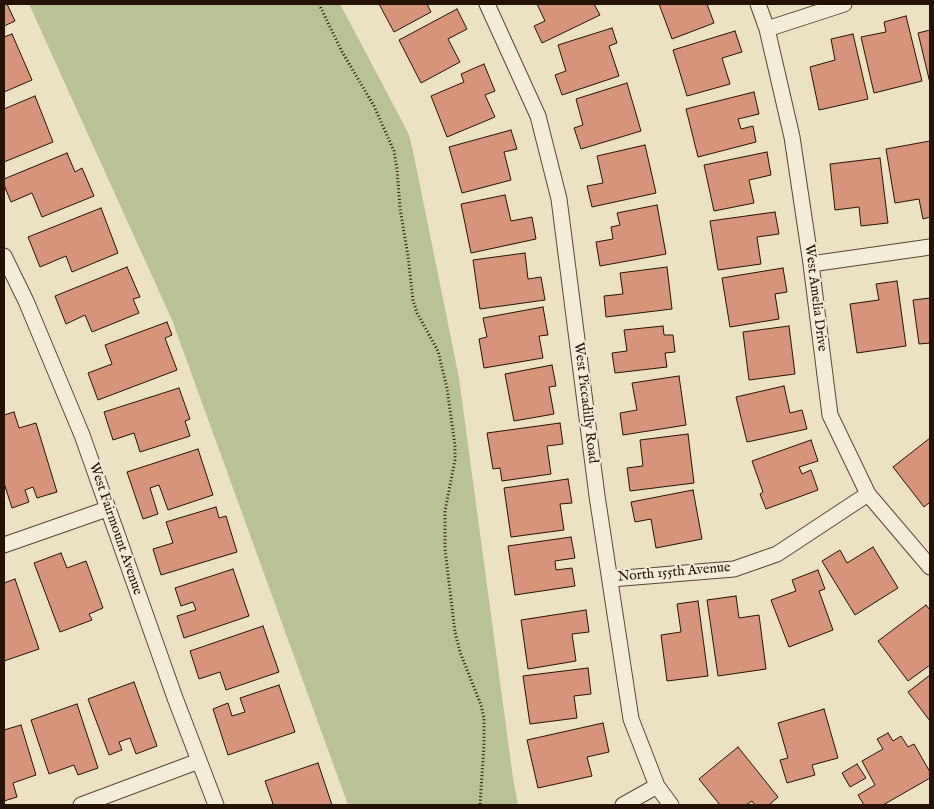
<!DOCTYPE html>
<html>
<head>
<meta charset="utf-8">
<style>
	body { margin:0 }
	#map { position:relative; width:934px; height:809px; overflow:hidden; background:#ece1c2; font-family:"IM FELL English",serif }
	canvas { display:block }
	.frame { position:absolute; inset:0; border:5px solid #261204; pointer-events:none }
</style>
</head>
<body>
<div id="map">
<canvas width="934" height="809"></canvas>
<div class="frame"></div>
</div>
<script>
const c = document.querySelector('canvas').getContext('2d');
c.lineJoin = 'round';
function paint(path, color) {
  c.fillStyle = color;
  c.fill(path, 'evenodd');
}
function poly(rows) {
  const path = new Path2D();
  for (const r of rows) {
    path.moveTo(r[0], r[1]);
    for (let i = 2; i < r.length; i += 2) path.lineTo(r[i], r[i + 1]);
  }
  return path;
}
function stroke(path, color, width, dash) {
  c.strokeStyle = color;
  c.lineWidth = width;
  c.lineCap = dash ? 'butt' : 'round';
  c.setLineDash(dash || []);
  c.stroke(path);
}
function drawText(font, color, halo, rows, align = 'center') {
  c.font = font + ' "IM FELL English",serif';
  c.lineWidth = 4;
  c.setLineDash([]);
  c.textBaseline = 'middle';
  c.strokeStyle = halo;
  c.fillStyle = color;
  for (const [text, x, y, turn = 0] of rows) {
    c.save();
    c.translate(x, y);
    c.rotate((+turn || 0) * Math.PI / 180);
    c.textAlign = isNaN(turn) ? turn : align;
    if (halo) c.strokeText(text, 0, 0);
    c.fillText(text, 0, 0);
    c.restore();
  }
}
paint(poly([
	[29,4,340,4,403,123,409,135,414,156,459,378,513,778,518,805,348,805,172,320]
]), '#b9c292');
const building = poly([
	[4,4,7,4,15,21,4,26,4,4],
	[379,4,427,4,431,12,394,32,379,4],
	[537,4,594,4,600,15,542,43,534,26,545,21,537,4],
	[659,4,707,4,714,23,672,39,659,4],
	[457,9,467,29,448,39,460,62,421,83,399,40,457,9],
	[906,16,922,81,874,93,861,37,886,32,884,22,906,16],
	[612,28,617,43,609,46,619,76,562,95,555,75,566,71,558,45,612,28],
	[930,30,930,83,918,33,930,30],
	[735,31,742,52,722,58,730,84,687,96,673,50,735,31],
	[12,34,32,80,4,92,4,37,12,34],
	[853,34,868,99,819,110,810,67,835,60,831,39,853,34],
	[484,64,495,91,485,95,495,117,447,137,431,96,464,82,461,74,484,64],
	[627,83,641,131,581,149,574,128,583,125,576,99,627,83],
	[754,92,759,114,738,119,741,129,753,126,756,142,698,157,686,109,754,92],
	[35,96,53,142,4,162,4,109,35,96],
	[511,130,517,149,504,152,511,180,462,193,449,147,511,130],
	[930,141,930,217,923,219,919,199,895,203,886,149,930,141],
	[645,145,656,193,592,207,587,186,603,183,597,156,645,145],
	[767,152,771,175,749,180,754,203,714,211,704,165,767,152],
	[67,153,75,172,82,168,94,196,42,217,32,193,11,202,4,185,4,179,67,153],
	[880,158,888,223,861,226,859,207,835,210,830,164,880,158],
	[505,195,511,221,532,217,536,239,471,253,461,204,505,195],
	[657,205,666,254,600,266,596,242,613,239,611,227,620,225,617,213,657,205],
	[101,208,118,253,72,272,66,256,40,267,28,237,101,208],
	[775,212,779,234,757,237,761,264,718,270,710,221,775,212],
	[525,253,528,279,541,277,545,300,480,309,473,260,525,253],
	[127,267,140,297,133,299,139,313,92,332,85,315,66,324,55,296,127,267],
	[667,267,672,309,606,317,604,296,623,294,620,273,667,267],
	[783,268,787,292,775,294,779,319,730,327,722,278,783,268],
	[897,281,906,346,857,353,850,304,879,300,876,284,897,281],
	[930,298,930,343,919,344,913,300,930,298],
	[543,307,548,335,539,336,543,358,484,368,479,339,487,337,483,318,543,307],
	[167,322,172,335,165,338,177,370,98,400,88,373,112,364,105,345,167,322],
	[663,326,664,335,673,335,675,352,665,353,667,367,615,373,612,353,627,351,624,330,663,326],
	[789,326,795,374,749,380,743,332,789,326],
	[552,365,556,386,549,387,554,414,514,421,505,374,552,365],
	[679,376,686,425,623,435,620,413,637,410,632,383,679,376],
	[784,386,790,413,802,410,807,429,747,442,736,397,784,386],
	[179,388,190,419,185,421,190,436,140,452,134,433,113,440,104,412,179,388],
	[14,412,19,428,36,423,57,492,37,498,33,487,25,490,29,502,12,508,4,483,4,415,14,412],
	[560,423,563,444,547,446,551,474,502,481,500,468,493,469,487,433,560,423],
	[688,434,694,483,630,491,627,468,643,466,640,440,688,434],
	[930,438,930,502,924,507,893,467,930,438],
	[811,440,818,461,799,467,802,474,811,470,818,490,766,509,760,494,763,492,752,461,811,440],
	[198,449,213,495,168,510,159,485,150,488,158,514,143,519,127,472,198,449],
	[568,479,572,503,560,504,564,530,511,537,504,488,568,479],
	[693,490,702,539,656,548,651,519,635,522,631,502,693,490],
	[216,507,219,518,226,516,237,552,161,575,153,549,173,543,166,522,216,507],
	[571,537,575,558,555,561,556,570,572,568,575,586,515,595,508,546,571,537],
	[873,547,898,588,855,615,822,561,840,550,847,563,873,547],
	[61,553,67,568,86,561,103,608,89,614,92,620,60,632,34,563,61,553],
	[233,569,249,616,184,638,177,616,196,610,193,602,181,606,175,588,233,569],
	[818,570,825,589,819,591,833,630,789,647,771,600,796,591,792,580,818,570],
	[15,579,39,649,4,661,4,583,15,579],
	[736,596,739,618,759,615,766,669,718,676,707,600,736,596],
	[698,601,708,676,667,681,661,635,681,632,677,604,698,601],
	[926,605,930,610,930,665,908,681,878,641,926,605],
	[586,610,589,632,572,634,576,661,528,669,521,620,586,610],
	[263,626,279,672,226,690,220,672,199,679,190,651,263,626],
	[588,668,591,694,574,696,577,718,530,724,523,676,588,668],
	[930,675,930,721,908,692,930,675],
	[134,682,157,746,136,754,130,738,119,742,122,750,109,755,88,699,134,682],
	[279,685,295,732,228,755,213,709,228,703,232,716,245,712,240,698,279,685],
	[77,704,98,768,78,775,74,765,49,774,31,720,77,704],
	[824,709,838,758,812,765,815,775,787,783,780,760,788,758,778,723,824,709],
	[603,723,609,752,587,757,592,776,538,788,527,740,603,723],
	[21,725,36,775,13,783,17,797,4,801,4,730,21,725],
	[888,733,893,741,901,736,908,747,914,744,930,772,930,778,883,805,864,805,858,795,875,785,862,761,883,749,877,739,888,733],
	[738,747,778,797,769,805,755,805,752,801,746,805,720,805,699,779,738,747],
	[318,763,332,805,270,805,273,804,265,781,318,763],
	[857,764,866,778,850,787,842,773,857,764]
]);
paint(building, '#d6957b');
stroke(building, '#261204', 1);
const minor = poly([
	[487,4,538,116,559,199,597,496,631,719,657,786,671,805],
	[758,4,767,29,792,137,811,264,830,415,868,494,930,567],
	[767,29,844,4],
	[4,256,26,301,82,435,175,698,216,805],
	[811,264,930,247],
	[4,545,107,509],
	[611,579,734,569,777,554,868,494],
	[81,805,199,761],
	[623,805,657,786]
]);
stroke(minor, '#584634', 17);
stroke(poly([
	[319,4,341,50,374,106,394,151,397,169,400,208,408,256,413,300,417,313,438,351,447,388,455,446,455,460,445,511,445,549,455,632,460,652,481,705,484,718,484,745,480,805]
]), '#261204', 3, [1, 2.5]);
stroke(minor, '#f3ecd7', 15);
drawText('14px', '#261204', '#f3ecd7', [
	["West Amelia Drive",815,298,83],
	["West Piccadilly Road",585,403,83],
	["West Fairmount Avenue",115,529,71],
	["North 155th Avenue",674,573,-5]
]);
</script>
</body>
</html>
